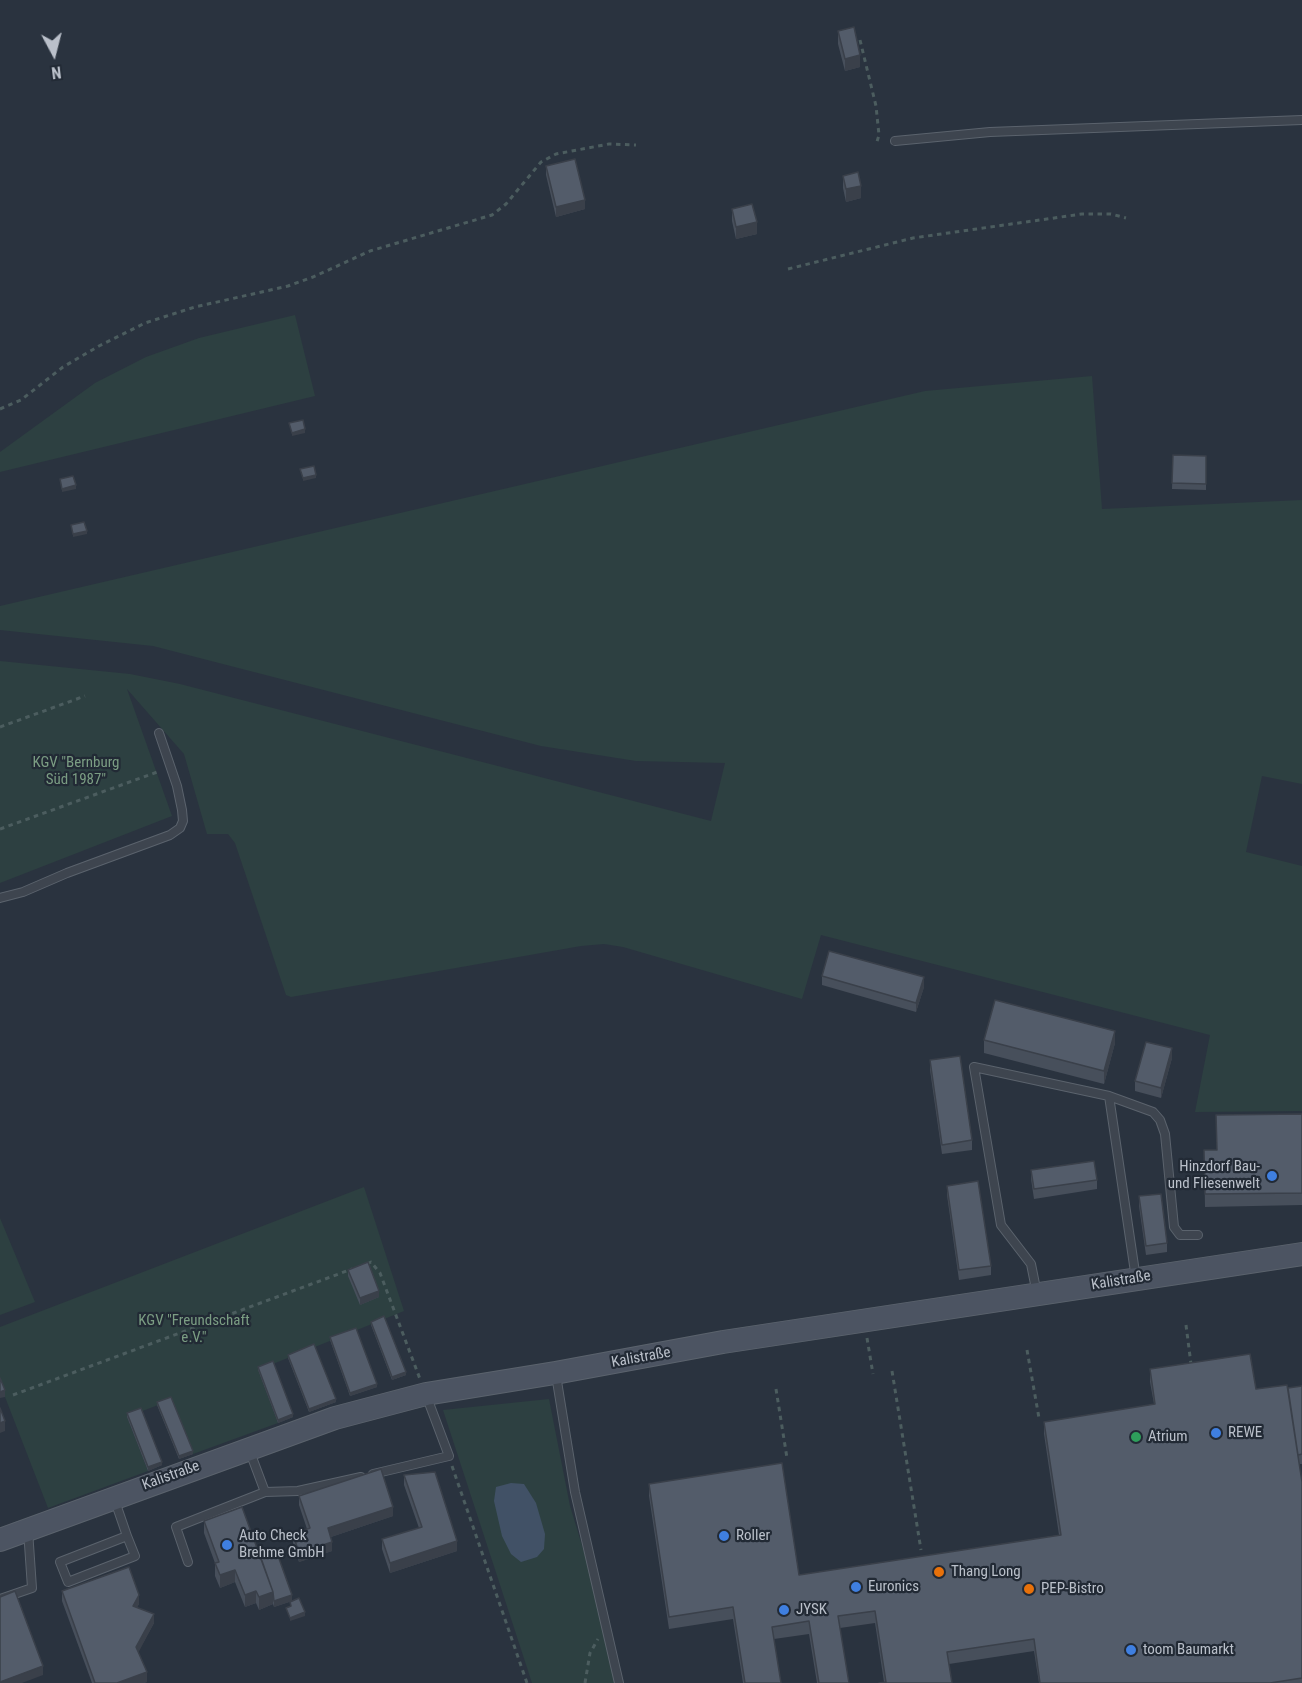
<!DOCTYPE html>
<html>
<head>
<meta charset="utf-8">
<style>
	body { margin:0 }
	#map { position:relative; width:1302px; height:1683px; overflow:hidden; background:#2a333f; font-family:"Roboto Condensed",sans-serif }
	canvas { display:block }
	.north { position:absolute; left:24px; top:24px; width:60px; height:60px; -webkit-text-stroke:4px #222a35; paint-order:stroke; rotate:173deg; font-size:16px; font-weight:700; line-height:24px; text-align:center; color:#bac0ca }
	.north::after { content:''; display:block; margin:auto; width:21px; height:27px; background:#bac0ca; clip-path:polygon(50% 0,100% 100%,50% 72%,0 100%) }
</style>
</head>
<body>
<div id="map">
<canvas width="1302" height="1683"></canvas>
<div class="north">N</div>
</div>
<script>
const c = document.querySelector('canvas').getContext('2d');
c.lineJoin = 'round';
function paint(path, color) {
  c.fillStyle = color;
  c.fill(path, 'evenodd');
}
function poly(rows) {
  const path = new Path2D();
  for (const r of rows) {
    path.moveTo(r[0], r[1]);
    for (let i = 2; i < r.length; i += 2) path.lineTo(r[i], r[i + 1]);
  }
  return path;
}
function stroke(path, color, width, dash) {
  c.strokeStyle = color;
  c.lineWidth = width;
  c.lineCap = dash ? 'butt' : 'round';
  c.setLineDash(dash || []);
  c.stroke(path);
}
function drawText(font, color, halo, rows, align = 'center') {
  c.font = font + ' "Roboto Condensed",sans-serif';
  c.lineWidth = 4.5;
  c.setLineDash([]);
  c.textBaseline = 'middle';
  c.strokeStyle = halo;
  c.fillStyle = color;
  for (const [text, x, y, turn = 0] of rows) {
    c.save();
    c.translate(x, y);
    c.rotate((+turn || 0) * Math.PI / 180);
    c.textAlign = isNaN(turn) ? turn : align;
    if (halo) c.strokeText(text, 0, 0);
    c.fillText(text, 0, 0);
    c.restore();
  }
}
paint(poly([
	[295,315,315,396,0,472,0,452,95,383,146,357,199,338],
	[1092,376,1102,509,1302,500,1302,784,1262,776,1246,852,1302,866,1302,1111,1195,1112,1210,1035,821,935,802,999,623,947,604,944,581,946,291,997,286,995,235,843,228,834,207,834,184,754,127,689,172,816,0,883,0,661,130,674,180,684,711,821,725,763,636,761,541,746,153,646,0,630,0,606,925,391],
	[364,1187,404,1311,258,1370,278,1423,193,1454,171,1400,127,1417,148,1471,48,1508,0,1384,0,1327],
	[0,1218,35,1302,0,1315],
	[549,1399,570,1506,624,1683,532,1683,443,1410]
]), '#2d4041');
paint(poly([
	[511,1483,524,1484,536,1503,545,1534,544,1549,537,1557,521,1562,511,1554,502,1536,494,1501,496,1487]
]), '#415166');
const lane = poly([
	[895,141,990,132,1302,120],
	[0,898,23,892,67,873,170,835,180,828,183,821,182,810,177,786,159,733],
	[1109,1096,1153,1112,1160,1120,1165,1134,1174,1227,1180,1235,1198,1235],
	[1037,1294,1031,1264,1001,1225,974,1067,1109,1096,1136,1279],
	[556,1375,575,1492,619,1683],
	[250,1452,265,1492,298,1491,361,1477],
	[373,1474,449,1456,426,1395],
	[115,1501,127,1536,135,1556,68,1582,60,1562,127,1536],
	[188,1562,176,1527,265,1492],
	[0,1599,32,1588,28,1530]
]);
const secondary = poly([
	[0,1540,335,1418,426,1394,555,1373,723,1342,1302,1254]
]);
stroke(lane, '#5b636d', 10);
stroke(secondary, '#5b636d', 24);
stroke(poly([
	[860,40,876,106,879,135,876,145],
	[788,269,913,238,1082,214,1111,214,1126,218],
	[0,409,21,400,63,367,99,346,145,323,195,307,288,286,313,277,370,251,492,215,506,204,541,162,556,154,609,144,636,145],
	[0,727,85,696],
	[0,829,160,771],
	[367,1264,371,1262,380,1273,420,1379],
	[1186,1325,1191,1364],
	[867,1338,873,1374],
	[1027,1350,1039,1418],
	[892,1371,921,1550],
	[776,1389,787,1458],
	[13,1395,352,1269],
	[452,1466,527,1683],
	[585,1683,590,1653,598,1639]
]), '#4c5d5f', 3, [4.5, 4.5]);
stroke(lane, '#3e454f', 8);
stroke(secondary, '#4c5462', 22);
paint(poly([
	[838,31,860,67,845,71,838,44],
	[546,166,585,209,556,217,546,175],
	[843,176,861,198,846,202,843,188],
	[732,209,757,234,736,239,732,221],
	[1173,455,1206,456,1206,490,1172,489],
	[822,976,924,987,916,1012,822,985],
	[984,1040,1115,1043,1104,1084,984,1053],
	[1172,1058,1161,1098,1135,1091,1135,1081],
	[930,1060,972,1140,972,1150,942,1154,930,1070],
	[1302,1114,1302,1205,1205,1207,1204,1150,1217,1150],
	[1031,1170,1097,1180,1097,1189,1034,1199,1031,1179],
	[947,1186,991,1266,991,1275,959,1280,947,1195],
	[1139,1196,1167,1243,1167,1252,1146,1255,1139,1206],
	[348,1270,379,1297,360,1305,348,1276],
	[371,1322,406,1375,392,1380,371,1325],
	[330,1337,377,1387,350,1396,330,1340],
	[288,1355,336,1402,309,1412,288,1358],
	[258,1367,293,1417,278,1423,258,1370],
	[1150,1369,1256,1389,1288,1388,1302,1386,1302,1464,1299,1464,1302,1482,1302,1683,1039,1683,1034,1651,949,1664,884,1682,875,1623,840,1628,849,1683,817,1683,809,1634,774,1639,781,1683,743,1683,733,1619,669,1629,649,1496,649,1484,799,1575,1059,1535,1044,1434,1044,1422,1154,1404,1150,1382],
	[157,1402,193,1454,179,1459,157,1405],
	[127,1413,162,1465,148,1471,127,1417],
	[404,1475,457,1551,390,1573,382,1549,382,1539,419,1528,404,1485],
	[299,1496,393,1516,331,1537,332,1551,299,1562,293,1543,293,1534,307,1529,299,1505],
	[204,1521,261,1558,292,1601,274,1607,273,1604,259,1610,256,1603,245,1607,235,1582,220,1588,215,1576,215,1563,204,1533],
	[62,1591,139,1604,137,1607,154,1623,138,1652,147,1682,143,1683,92,1683,62,1601]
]), '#474f5b');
paint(poly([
	[860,55,860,67,845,71,845,59],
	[861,186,861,198,846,202,846,189],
	[585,200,585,209,556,217,556,207],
	[757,222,757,234,736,239,736,227],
	[305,429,305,433,292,436,292,433],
	[316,475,316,478,303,481,303,478],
	[76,485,76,489,62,492,62,489],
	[87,531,87,534,73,537,73,534],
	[924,977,924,987,916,1012,916,1003],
	[1115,1031,1115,1043,1104,1084,1104,1071],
	[1172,1048,1172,1058,1161,1098,1161,1088],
	[379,1291,379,1297,360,1305,360,1298],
	[406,1372,406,1375,392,1380,392,1377],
	[377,1384,377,1387,350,1396,350,1393],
	[5,1390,5,1397,0,1398,0,1392],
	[336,1399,336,1402,309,1412,309,1409],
	[293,1414,293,1417,278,1423,278,1420],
	[5,1421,5,1431,0,1433,0,1423],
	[193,1451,193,1454,179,1459,179,1456],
	[162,1462,162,1465,148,1471,148,1467],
	[393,1507,393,1516,328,1538,328,1528],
	[457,1541,457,1551,390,1573,390,1563],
	[332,1542,332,1551,299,1562,299,1553],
	[235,1570,235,1582,220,1588,220,1575],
	[256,1591,256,1603,245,1607,245,1595],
	[273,1592,273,1604,259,1610,259,1597],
	[139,1595,139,1604,133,1615,133,1606],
	[292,1595,292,1601,274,1607,274,1601],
	[305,1612,305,1616,290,1621,290,1618],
	[154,1614,154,1623,136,1657,136,1647],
	[43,1666,43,1675,22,1683,0,1683,0,1682],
	[147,1672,147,1682,143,1683,117,1683]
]), '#3a404a');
const building = poly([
	[854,27,860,55,845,59,838,31,854,27],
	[575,159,585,200,556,207,546,166,575,159],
	[858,172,861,186,846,189,843,176,858,172],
	[752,204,757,222,736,227,732,209,752,204],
	[303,420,305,429,292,433,289,423,303,420],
	[1173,455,1206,456,1206,484,1172,483,1173,455],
	[314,466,316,475,303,478,300,469,314,466],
	[73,476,76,485,62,489,60,479,73,476],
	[84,522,87,531,73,534,71,525,84,522],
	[829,951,924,977,916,1003,822,976,829,951],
	[995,1000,1115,1031,1104,1071,984,1040,995,1000],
	[1146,1042,1172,1048,1161,1088,1135,1081,1146,1042],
	[960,1056,972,1140,942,1145,930,1060,960,1056],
	[1302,1114,1302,1193,1205,1194,1204,1150,1217,1150,1216,1115,1302,1114],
	[1094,1161,1097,1180,1034,1189,1031,1170,1094,1161],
	[978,1181,991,1266,959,1270,947,1186,978,1181],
	[1161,1194,1167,1243,1146,1246,1139,1196,1161,1194],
	[368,1262,379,1291,360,1298,348,1270,368,1262],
	[384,1316,406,1372,392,1377,371,1322,384,1316],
	[356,1328,377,1384,350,1393,330,1337,356,1328],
	[314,1344,336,1399,309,1409,288,1355,314,1344],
	[1250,1354,1256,1389,1287,1385,1302,1482,1302,1678,1270,1683,1040,1683,1034,1639,947,1652,952,1683,879,1683,886,1682,875,1611,838,1616,849,1683,819,1683,809,1621,772,1627,781,1683,745,1683,733,1607,669,1617,649,1484,782,1463,799,1575,1061,1535,1044,1422,1155,1404,1150,1369,1250,1354],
	[273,1361,293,1414,278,1420,258,1367,273,1361],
	[0,1378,5,1390,0,1392,0,1378],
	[1302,1386,1302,1454,1298,1455,1288,1388,1302,1386],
	[171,1397,193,1451,179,1456,157,1402,171,1397],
	[0,1408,5,1421,0,1423,0,1408],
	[141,1408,162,1462,148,1467,127,1413,141,1408],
	[381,1469,393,1507,328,1528,332,1542,299,1553,293,1534,310,1528,299,1496,381,1469],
	[435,1472,457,1541,390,1563,382,1539,422,1527,404,1475,435,1472],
	[242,1507,273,1592,259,1597,256,1591,245,1595,235,1570,220,1575,215,1563,219,1562,204,1521,242,1507],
	[277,1553,292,1595,274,1601,273,1592,261,1558,277,1553],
	[129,1567,139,1595,133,1606,154,1614,136,1647,147,1672,117,1683,95,1683,62,1591,129,1567],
	[15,1591,43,1666,0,1682,0,1597,15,1591],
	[299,1598,305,1612,290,1618,286,1608,291,1606,290,1602,299,1598]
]);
paint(building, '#535c6a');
stroke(building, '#3a404a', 1.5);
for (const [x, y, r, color] of [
	[1272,1176,6,"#3f7fe0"],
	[1216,1433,6,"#3f7fe0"],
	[1136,1437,6,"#2e9e5b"],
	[724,1536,6,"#3f7fe0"],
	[227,1545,6,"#3f7fe0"],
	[939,1572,6,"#e8710a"],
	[856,1587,6,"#3f7fe0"],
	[1029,1589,6,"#e8710a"],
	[784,1610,6,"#3f7fe0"],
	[1131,1650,6,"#3f7fe0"]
]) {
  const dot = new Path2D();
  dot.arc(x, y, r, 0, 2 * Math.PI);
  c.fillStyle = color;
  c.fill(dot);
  stroke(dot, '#222a35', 2);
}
drawText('15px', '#7b9d83', '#222a35', [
	["KGV \"Bernburg",76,763],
	["Süd 1987\"",76,780],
	["KGV \"Freundschaft",194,1321],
	["e.V.\"",194,1338]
]);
drawText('15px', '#bac0ca', '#222a35', [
	["Hinzdorf Bau-",1260,1167,"right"],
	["und Fliesenwelt",1260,1184,"right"],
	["REWE",1228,1433],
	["Atrium",1148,1437],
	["Auto Check",239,1536],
	["Brehme GmbH",239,1553],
	["Roller",736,1536],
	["Thang Long",951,1572],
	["Euronics",868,1587],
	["PEP-Bistro",1041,1589],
	["JYSK",796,1610],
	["toom Baumarkt",1143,1650]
], 'left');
drawText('15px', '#bac0ca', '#222a35', [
	["Kalistraße",1121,1281,-9],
	["Kalistraße",641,1358,-10],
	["Kalistraße",171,1476,-20]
]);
</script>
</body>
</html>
